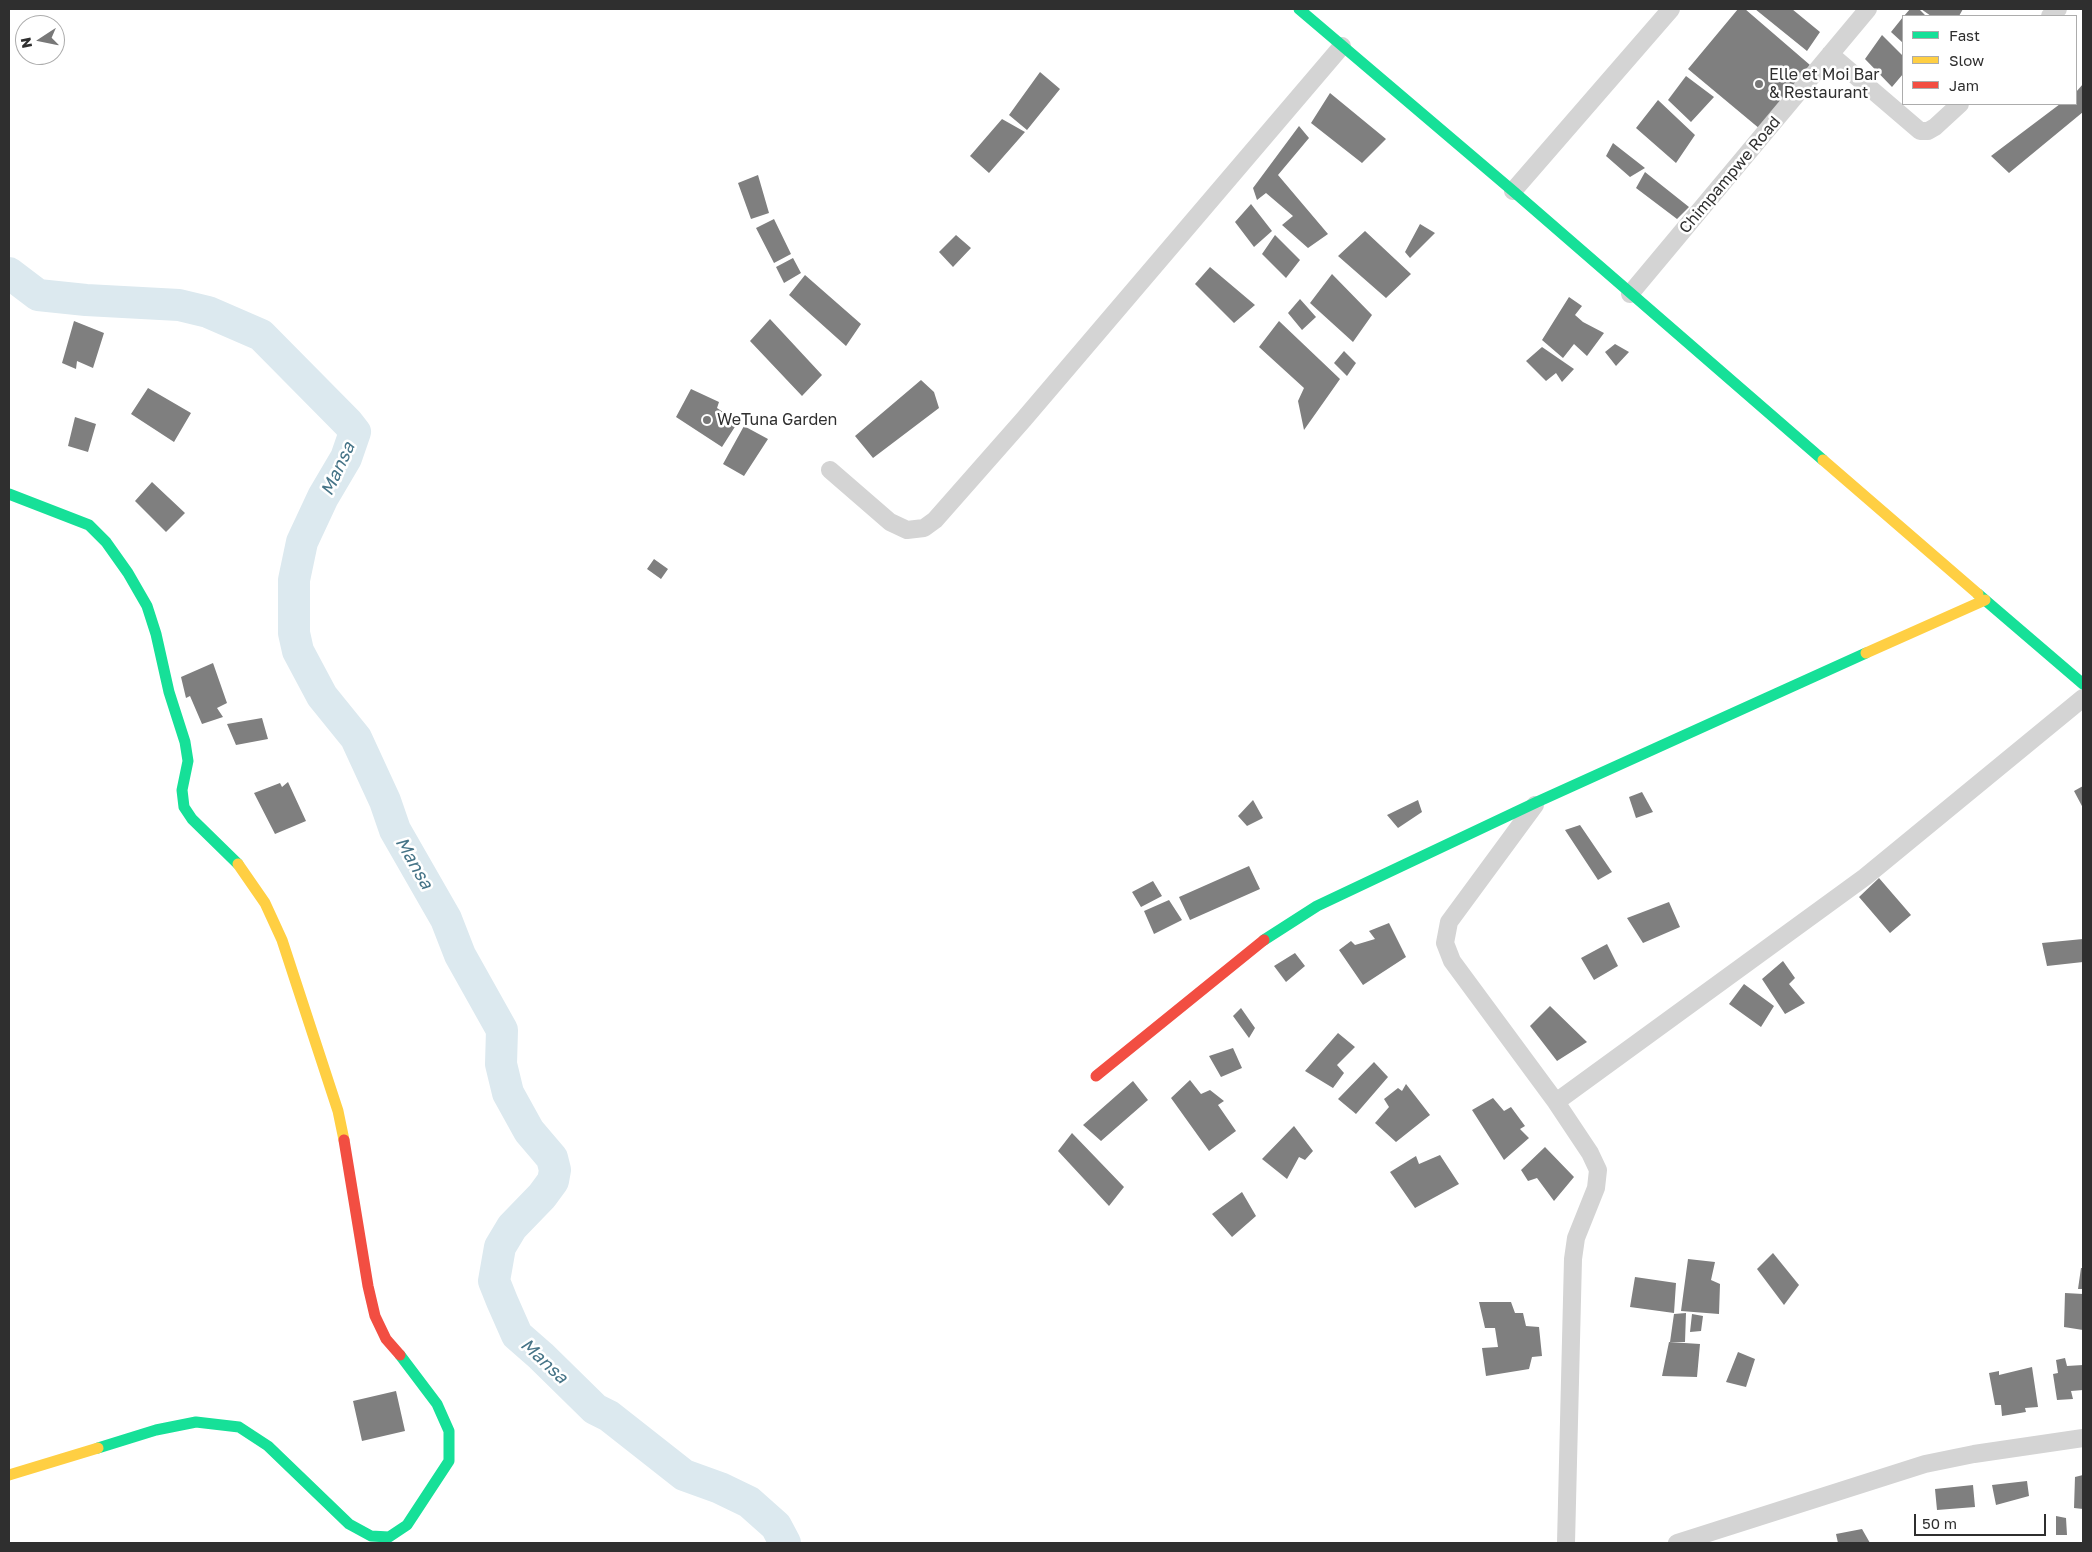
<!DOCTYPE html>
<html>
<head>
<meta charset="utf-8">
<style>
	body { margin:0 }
	#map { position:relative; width:2092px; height:1552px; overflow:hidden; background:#fff; font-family:"Golos Text",sans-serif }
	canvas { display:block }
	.frame { position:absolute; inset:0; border:10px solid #2f2f2f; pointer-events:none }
	.legend { position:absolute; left:1902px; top:15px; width:175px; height:90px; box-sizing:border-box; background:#fff; border:1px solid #acacac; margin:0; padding:6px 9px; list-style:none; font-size:15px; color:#2f2f2f }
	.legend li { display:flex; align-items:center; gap:10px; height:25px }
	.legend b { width:25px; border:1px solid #acacac }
	.north { position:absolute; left:15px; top:15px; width:50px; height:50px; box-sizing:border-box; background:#fff; border:1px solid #acacac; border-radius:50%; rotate:259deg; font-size:14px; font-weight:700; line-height:20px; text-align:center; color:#2f2f2f }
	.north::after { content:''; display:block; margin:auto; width:18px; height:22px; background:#787878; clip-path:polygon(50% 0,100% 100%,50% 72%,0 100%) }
	.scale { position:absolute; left:1914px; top:1514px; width:132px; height:22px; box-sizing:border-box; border:2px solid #2f2f2f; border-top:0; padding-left:6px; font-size:15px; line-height:18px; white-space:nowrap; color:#2f2f2f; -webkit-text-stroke:4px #fff; paint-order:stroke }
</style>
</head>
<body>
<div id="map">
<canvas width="2092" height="1552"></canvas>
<div class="frame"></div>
<ul class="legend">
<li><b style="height:6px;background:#16e098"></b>Fast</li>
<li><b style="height:6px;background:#ffcf43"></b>Slow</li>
<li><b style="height:6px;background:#f24e42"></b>Jam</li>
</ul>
<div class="north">N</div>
<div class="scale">50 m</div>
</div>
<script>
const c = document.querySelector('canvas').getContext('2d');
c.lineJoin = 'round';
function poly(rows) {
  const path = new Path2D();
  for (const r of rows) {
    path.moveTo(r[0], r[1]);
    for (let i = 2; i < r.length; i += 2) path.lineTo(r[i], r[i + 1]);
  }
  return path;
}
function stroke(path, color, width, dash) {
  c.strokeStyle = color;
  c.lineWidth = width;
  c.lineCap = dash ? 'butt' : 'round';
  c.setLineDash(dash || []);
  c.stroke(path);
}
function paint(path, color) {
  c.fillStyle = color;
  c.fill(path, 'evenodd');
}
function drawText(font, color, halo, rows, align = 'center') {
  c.font = font + ' "Golos Text",sans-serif';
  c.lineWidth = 5;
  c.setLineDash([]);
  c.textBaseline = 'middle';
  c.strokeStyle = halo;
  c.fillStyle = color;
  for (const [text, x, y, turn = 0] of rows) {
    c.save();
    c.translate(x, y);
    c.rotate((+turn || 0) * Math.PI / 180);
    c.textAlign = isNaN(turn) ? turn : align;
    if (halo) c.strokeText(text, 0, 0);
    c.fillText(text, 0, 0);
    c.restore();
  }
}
stroke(poly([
	[9,273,38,295,86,300,179,305,208,312,261,335,348,423,355,432,346,458,323,497,302,542,294,580,294,633,298,651,322,696,356,738,385,801,395,830,446,919,460,955,502,1030,501,1064,508,1093,529,1131,552,1158,555,1170,553,1181,542,1196,512,1227,500,1247,494,1281,502,1301,517,1335,541,1356,595,1409,609,1416,684,1475,720,1488,749,1502,776,1526,785,1543]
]), '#dce9ef', 32);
paint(poly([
	[1738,9,1745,9,1810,65,1760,129,1688,69],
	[1755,9,1792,9,1820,32,1807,51],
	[1910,9,1919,9,1926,16,1904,16],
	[1921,9,1963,9,1959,16,1931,16],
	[1903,17,1903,43,1891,32],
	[1882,35,1903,56,1903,74,1892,87,1865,59],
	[1040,72,1060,89,1027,130,1009,115],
	[1686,76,1714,97,1691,122,1668,100],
	[2083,84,2083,112,2009,173,1991,156,2060,104,2076,104,2076,92],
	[1330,93,1386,139,1362,163,1311,123],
	[1658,100,1695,135,1676,163,1636,128],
	[1002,119,1025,132,989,173,970,156],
	[1299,126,1309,138,1278,175,1328,234,1308,248,1282,225,1293,216,1266,193,1257,200,1253,188],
	[1613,143,1645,168,1630,177,1606,156],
	[1645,172,1689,207,1677,219,1636,188],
	[758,175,769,213,751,219,738,183],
	[1251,204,1272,231,1254,247,1235,222],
	[774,219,791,254,774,263,756,228],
	[1420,224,1435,233,1410,258,1405,252],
	[1365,231,1411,274,1386,298,1338,256],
	[956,235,971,248,953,267,939,252],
	[1275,235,1300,260,1286,278,1262,254],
	[793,258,801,273,784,283,776,267],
	[1210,267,1255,305,1234,323,1195,284],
	[1332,274,1372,315,1353,342,1310,303],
	[805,275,861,324,846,346,789,295],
	[1569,297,1582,306,1575,315,1583,322,1604,333,1587,356,1574,344,1563,358,1542,340],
	[1300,299,1316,317,1302,330,1288,313],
	[770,319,822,375,802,396,750,341],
	[74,321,104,333,93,368,77,361,76,369,62,363],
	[1279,321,1340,379,1304,430,1298,401,1304,388,1259,347],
	[1615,344,1629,352,1616,366,1605,352],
	[1542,347,1574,369,1562,382,1556,373,1546,381,1526,361],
	[1344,351,1356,363,1347,376,1334,363],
	[921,380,934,392,939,408,873,458,855,436],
	[148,388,191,413,174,442,131,414],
	[691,389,719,402,717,408,738,422,722,447,676,417],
	[75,417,96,424,88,452,68,446],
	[744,426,768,439,744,476,723,464],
	[152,482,185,513,166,532,135,501],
	[654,559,668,569,661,579,647,569],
	[213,663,227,703,217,708,223,717,202,724,190,696,186,698,181,677],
	[262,718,268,739,236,745,227,724],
	[288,782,306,821,275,834,254,793,280,783,282,787],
	[2083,786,2083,808,2074,791],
	[1642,792,1653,812,1636,818,1629,797],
	[1253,800,1263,818,1247,826,1238,816],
	[1418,800,1422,812,1398,828,1387,815],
	[1580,825,1612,872,1598,880,1565,830],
	[1249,866,1260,889,1190,920,1179,897],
	[1879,878,1911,915,1890,933,1859,897],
	[1153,881,1162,896,1141,907,1132,892],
	[1169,900,1182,920,1154,934,1144,911],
	[1669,902,1680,927,1643,943,1627,918],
	[1389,923,1406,957,1363,985,1339,950,1351,941,1355,945,1375,939,1369,931],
	[2083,939,2083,962,2047,966,2042,943],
	[1607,944,1618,966,1594,980,1581,958],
	[1295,953,1305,966,1286,982,1274,966],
	[1783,961,1795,978,1789,984,1805,1003,1785,1014,1762,979],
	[1744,984,1774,1006,1761,1027,1729,1004],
	[1550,1006,1587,1042,1557,1061,1530,1026],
	[1241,1008,1255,1028,1249,1038,1233,1016],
	[1338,1033,1355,1047,1337,1065,1344,1073,1333,1088,1305,1071],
	[1233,1048,1242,1068,1221,1077,1209,1056],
	[1374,1062,1388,1077,1356,1114,1338,1099],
	[1190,1080,1201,1094,1210,1090,1224,1101,1218,1105,1236,1131,1209,1151,1171,1098],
	[1133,1081,1148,1100,1101,1141,1083,1125],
	[1406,1084,1430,1115,1396,1142,1375,1123,1389,1107,1384,1099,1398,1088,1402,1091],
	[1493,1098,1504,1111,1511,1107,1525,1126,1520,1129,1529,1138,1504,1160,1472,1110],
	[1294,1126,1313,1151,1305,1160,1299,1157,1287,1179,1262,1159],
	[1072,1133,1124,1187,1109,1206,1058,1151],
	[1545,1147,1574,1177,1554,1201,1537,1178,1528,1181,1521,1170],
	[1440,1155,1459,1184,1415,1208,1390,1172,1416,1156,1419,1164],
	[1242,1192,1256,1216,1232,1237,1212,1214],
	[1773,1253,1799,1285,1784,1305,1757,1269],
	[1688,1259,1715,1262,1711,1280,1720,1284,1719,1314,1681,1311],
	[2081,1268,2083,1268,2083,1289,2078,1289],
	[1635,1277,1676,1283,1674,1313,1630,1307],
	[2065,1293,2083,1294,2083,1330,2064,1327],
	[1479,1302,1511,1302,1515,1313,1523,1313,1526,1326,1539,1327,1542,1356,1532,1357,1529,1369,1486,1376,1482,1348,1498,1347,1495,1328,1485,1328],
	[1686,1313,1685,1342,1670,1342,1674,1314],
	[1692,1314,1703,1316,1701,1331,1690,1332],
	[1669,1342,1700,1344,1697,1377,1662,1376],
	[1738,1352,1755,1359,1746,1387,1726,1382],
	[2065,1358,2067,1366,2083,1365,2083,1390,2071,1391,2073,1399,2057,1400,2053,1374,2058,1373,2056,1360],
	[2032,1367,2038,1407,2025,1408,2026,1412,2002,1416,2001,1405,1995,1405,1989,1373,1999,1371,1999,1375],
	[396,1391,405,1431,362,1441,353,1401],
	[2083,1475,2083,1509,2074,1508,2075,1477],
	[2027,1481,2029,1496,1996,1505,1992,1485],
	[1973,1485,1975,1507,1937,1510,1935,1489],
	[2056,1516,2066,1518,2067,1535,2056,1535],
	[1862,1529,1870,1543,1838,1543,1836,1534]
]), '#7f7f7f');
stroke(poly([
	[2050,16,2058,9],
	[1830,54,1920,131,1928,131,1935,127,1960,104],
	[1513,191,1671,9],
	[1630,294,1868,9],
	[830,470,890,522,907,530,924,528,935,520,1024,419,1342,46],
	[1535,805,1449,922,1445,943,1452,961,1556,1102,1590,1153,1598,1170,1596,1188,1576,1238,1573,1259,1566,1543],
	[1556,1102,1865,877,2083,698],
	[1677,1543,1925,1464,1974,1454,2083,1438]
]), '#d4d4d4', 18);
stroke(poly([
	[1299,9,1513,191,1823,460],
	[9,494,89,525,106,542,128,573,147,606,156,634,169,692,185,742,188,761,182,790,184,807,192,819,238,864],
	[1978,594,2083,684],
	[1264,940,1317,906,1537,802,1866,653],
	[98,1448,156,1430,196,1422,239,1427,268,1446,349,1524,371,1536,389,1537,407,1525,449,1461,449,1431,437,1404,400,1355]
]), '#16e098', 11);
stroke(poly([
	[1823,460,1978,594],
	[1866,653,1985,600],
	[238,864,265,903,282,940,338,1111,344,1140],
	[9,1475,98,1448]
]), '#ffcf43', 11);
stroke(poly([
	[1096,1076,1264,940],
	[344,1140,368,1286,375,1316,386,1339,400,1355]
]), '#f24e42', 11);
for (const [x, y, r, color] of [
	[1759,84,5,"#787878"],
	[707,420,5,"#787878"]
]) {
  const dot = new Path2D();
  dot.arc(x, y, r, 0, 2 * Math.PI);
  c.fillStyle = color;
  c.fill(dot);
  stroke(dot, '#fff', 2);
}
drawText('16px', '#2f2f2f', '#fff', [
	["Elle et Moi Bar",1769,75],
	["& Restaurant",1769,93],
	["WeTuna Garden",717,420]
], 'left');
drawText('16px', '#2f2f2f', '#fff', [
	["Chimpampwe Road",1730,175,-50]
]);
drawText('italic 18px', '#467487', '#fff', [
	["Mansa",338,469,-65],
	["Mansa",414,863,60],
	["Mansa",544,1361,43]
]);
</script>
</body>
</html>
